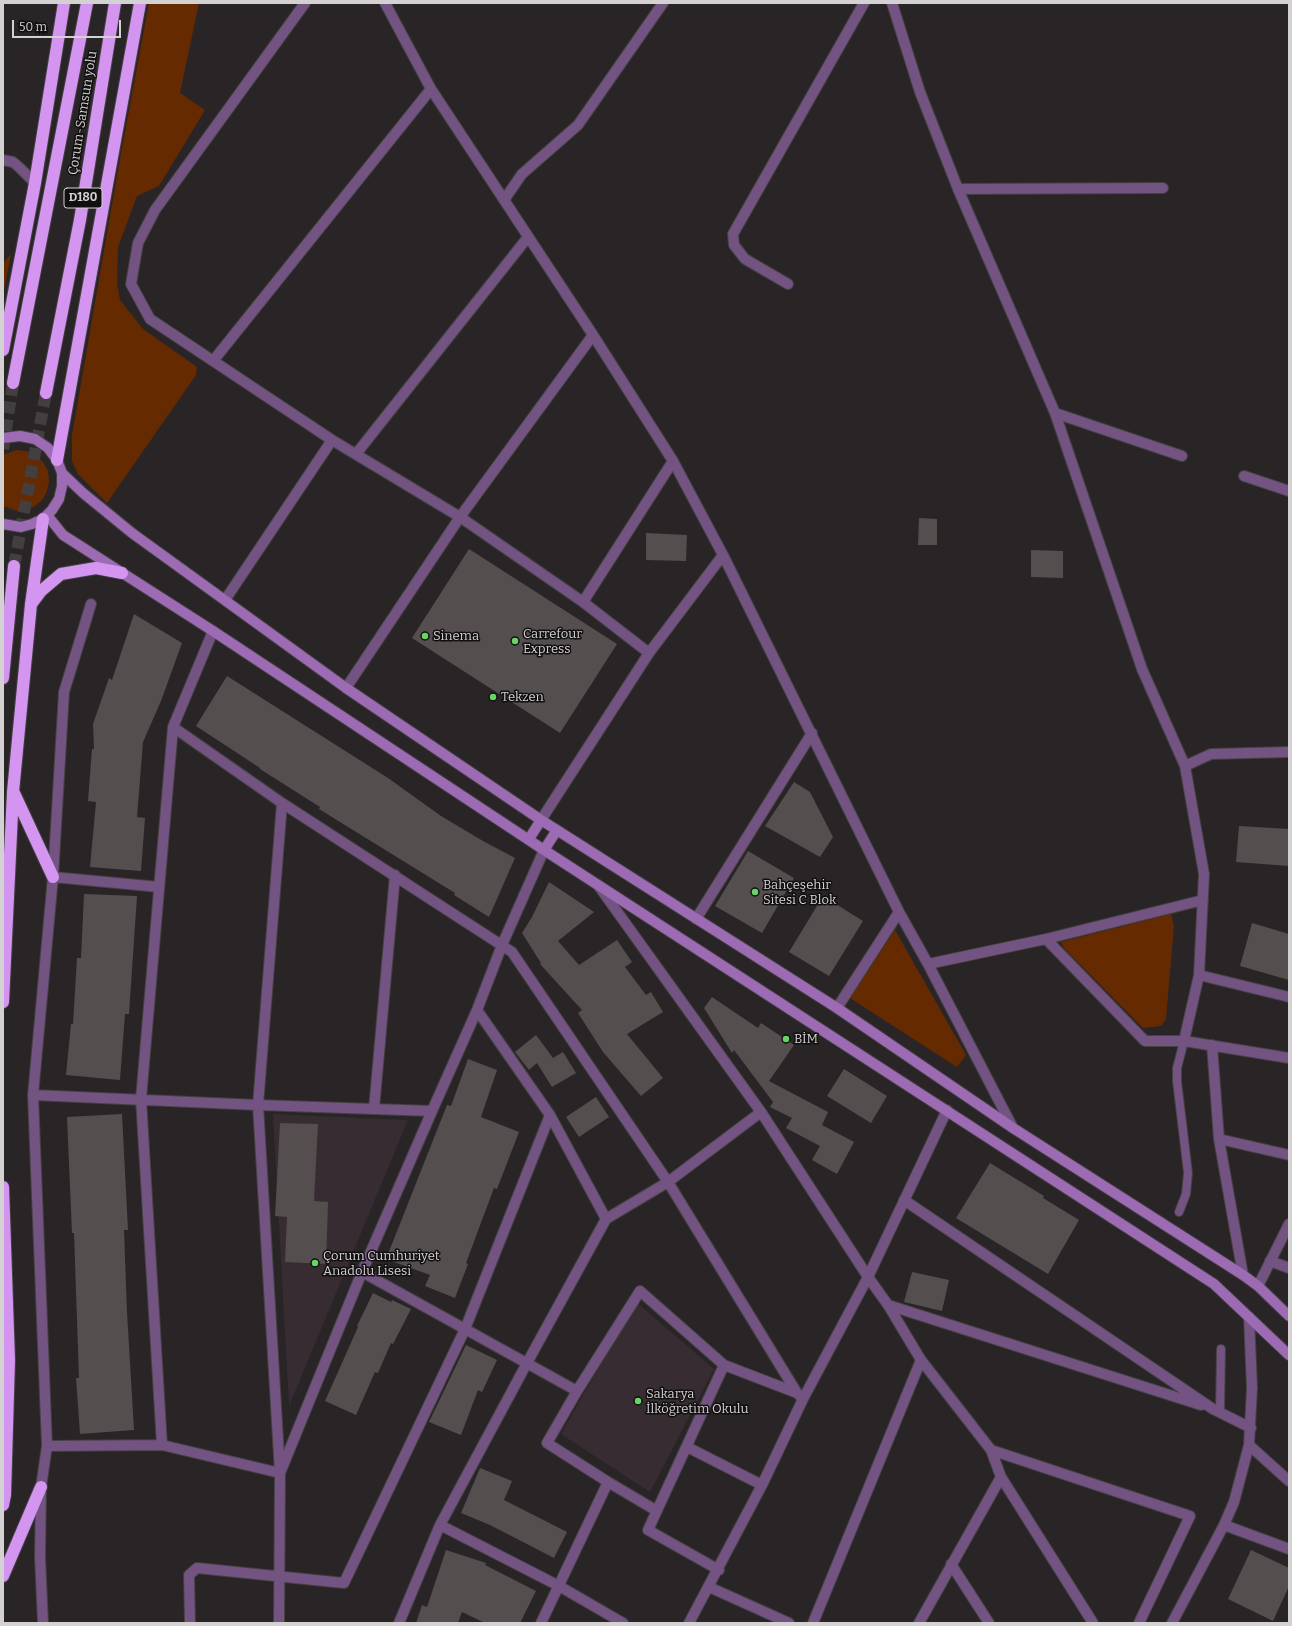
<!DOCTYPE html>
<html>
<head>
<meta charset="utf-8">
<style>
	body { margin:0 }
	#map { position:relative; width:1292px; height:1626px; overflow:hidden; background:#292527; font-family:Bitter,serif }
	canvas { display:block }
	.frame { position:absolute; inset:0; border:4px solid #d4d1d2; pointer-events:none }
	.scale { position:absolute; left:12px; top:20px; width:109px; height:18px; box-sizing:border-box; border:2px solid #d4d1d2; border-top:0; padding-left:5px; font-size:12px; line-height:14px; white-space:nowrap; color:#d4d1d2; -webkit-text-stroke:3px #110f10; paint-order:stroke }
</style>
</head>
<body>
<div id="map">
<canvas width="1292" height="1626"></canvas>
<div class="frame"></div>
<div class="scale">50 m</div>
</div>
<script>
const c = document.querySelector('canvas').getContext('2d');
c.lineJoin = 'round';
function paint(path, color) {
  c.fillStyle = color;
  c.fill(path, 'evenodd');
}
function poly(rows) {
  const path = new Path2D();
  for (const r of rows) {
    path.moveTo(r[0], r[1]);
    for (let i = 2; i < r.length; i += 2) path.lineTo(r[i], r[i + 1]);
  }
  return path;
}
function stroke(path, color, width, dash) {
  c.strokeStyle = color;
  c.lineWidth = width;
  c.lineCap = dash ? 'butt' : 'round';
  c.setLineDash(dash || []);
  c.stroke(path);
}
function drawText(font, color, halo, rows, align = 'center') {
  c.font = font + ' Bitter,serif';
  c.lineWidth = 3;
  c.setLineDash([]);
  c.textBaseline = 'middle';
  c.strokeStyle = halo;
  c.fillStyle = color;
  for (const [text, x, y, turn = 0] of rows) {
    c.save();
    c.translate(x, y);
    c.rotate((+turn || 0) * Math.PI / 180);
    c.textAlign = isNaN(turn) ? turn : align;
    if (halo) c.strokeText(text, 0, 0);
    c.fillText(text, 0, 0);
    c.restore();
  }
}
paint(poly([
	[273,1114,408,1120,289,1406],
	[636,1302,714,1369,650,1492,561,1434]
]), '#372c32');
paint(poly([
	[149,3,199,3,180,93,205,110,159,186,137,196,118,247,117,284,120,300,143,329,197,367,196,375,107,503,78,474,72,461,72,435,120,159],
	[11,254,3,294,3,263],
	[16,450,26,451,36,455,43,462,48,471,49,481,47,491,43,499,35,506,27,510,17,511,3,506,3,455],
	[1171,914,1174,926,1166,1019,1161,1026,1143,1028,1064,948,1061,942],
	[895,930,966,1055,957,1067,850,998]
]), '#662a00');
paint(poly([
	[919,518,937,519,937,545,918,545],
	[646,533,687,535,686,561,646,560],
	[469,549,617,644,560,733,412,638],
	[1031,550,1063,551,1063,578,1031,577],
	[134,614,182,643,161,701,143,742,137,817,145,818,141,871,90,867,96,802,88,801,92,749,94,749,93,724,109,678,112,680],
	[227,676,388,778,441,816,483,841,515,858,489,917,454,895,455,893,319,809,320,807,260,769,260,768,196,726],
	[794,782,810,792,833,837,820,857,765,826],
	[1239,826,1289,829,1289,866,1236,862],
	[748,851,794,878,762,933,715,906],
	[549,882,594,912,558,941,579,965,617,940,632,962,625,967,646,995,651,992,663,1012,627,1034,663,1078,641,1096,603,1052,578,1013,582,1010,540,964,541,963,522,933,532,917],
	[84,894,137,896,129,1014,125,1014,120,1080,66,1075,71,1024,73,1024,77,958,81,958],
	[823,896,863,921,829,976,789,952],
	[1252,923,1289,934,1289,980,1240,966],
	[712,997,758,1028,761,1023,794,1045,769,1081,828,1112,822,1125,854,1142,837,1174,812,1160,820,1146,786,1128,792,1118,770,1107,773,1102,734,1050,732,1053,704,1008],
	[536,1035,553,1058,563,1052,576,1073,552,1087,537,1063,529,1070,515,1052],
	[468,1059,497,1070,481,1117,519,1132,497,1189,494,1188,466,1263,468,1264,455,1298,425,1286,430,1275,386,1259,447,1105,451,1106],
	[844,1069,887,1096,871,1123,827,1096],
	[596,1097,609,1117,579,1137,566,1117],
	[122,1114,128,1230,124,1230,127,1312,134,1430,80,1434,76,1378,79,1378,74,1233,72,1233,67,1117],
	[280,1123,318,1124,314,1201,328,1202,326,1264,285,1262,287,1217,275,1216],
	[990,1163,1044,1196,1043,1198,1079,1220,1048,1274,956,1218],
	[912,1272,949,1280,942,1311,904,1302],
	[373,1293,391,1302,392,1300,411,1309,393,1344,391,1343,378,1373,375,1372,356,1415,325,1401,358,1327,357,1326],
	[466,1345,497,1360,482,1392,478,1390,461,1435,429,1422],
	[480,1468,512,1481,504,1500,567,1532,554,1558,490,1525,461,1513],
	[446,1550,486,1563,485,1565,536,1591,520,1623,485,1623,462,1612,458,1623,416,1623,422,1605,427,1607],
	[1251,1550,1289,1568,1289,1586,1273,1621,1228,1599]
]), '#544e4e');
stroke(poly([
	[3,449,13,383],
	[14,566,46,393]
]), '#433f41', 12, [12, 6]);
const lane = poly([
	[1179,1212,1186,1194,1188,1173,1177,1081,1177,1068,1184,1041],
	[1220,1412,1221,1349]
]);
const street = poly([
	[305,3,155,210,138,243,131,284,150,319,332,440,460,517,583,602,649,653],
	[385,3,431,89,593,335,673,461,723,555,899,912,928,964,1013,1128],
	[892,3,920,92,958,189,1055,413,1142,669,1185,766,1204,874,1199,975,1184,1041],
	[3,160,13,162,20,168,35,183],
	[958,189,1163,188],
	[504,200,522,174,578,125,663,3],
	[788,284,745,259,734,245,733,234,864,3],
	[213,361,431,89],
	[1055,413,1182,456],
	[356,454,528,237],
	[1244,476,1289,491],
	[225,600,332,440],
	[583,602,673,461],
	[346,688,460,517,593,335],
	[173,727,282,803,512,952,668,1182,797,1393,803,1399],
	[1185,766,1211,754,1289,752],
	[541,820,649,653,723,555],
	[53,877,159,887],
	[598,885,761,1112,868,1277,888,1305,921,1360,991,1450,1001,1477,1093,1623],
	[696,919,812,733],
	[1046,939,1145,1041,1184,1041,1289,1058],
	[928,964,1046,939,1203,900],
	[1199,975,1289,997],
	[837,1008,899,912],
	[477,1010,550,1115,606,1219],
	[1212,1045,1219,1139,1243,1275],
	[33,1095,258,1105,432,1111],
	[374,1109,395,875],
	[1219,1139,1289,1155],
	[904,1200,1213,1409,1251,1428],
	[1270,1261,1289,1268],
	[362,1272,577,1391],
	[1258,1286,1289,1224],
	[888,1305,1201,1405],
	[162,1445,141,1099,173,727,213,631],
	[1249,1445,1289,1481],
	[47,1446,162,1445,280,1473,362,1272,432,1111,477,1010,502,945,544,850],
	[687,1447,762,1485],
	[991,1450,1190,1516,1139,1623],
	[657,1511,608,1482,547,1443,577,1391,640,1291,724,1365,797,1393],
	[440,1525,559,1586,623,1623],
	[1224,1525,1289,1549],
	[951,1564,989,1623],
	[719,1570,648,1530,724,1365],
	[709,1587,789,1623],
	[43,1623,40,1557,41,1487,47,1446,33,1095,53,877,64,692,91,604],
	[190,1623,189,1575,197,1568,344,1583,465,1329,550,1115],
	[279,1623,280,1473,258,1105,282,803],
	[399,1623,440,1525,527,1363,606,1219,668,1182,761,1112],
	[541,1623,608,1482],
	[689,1623,762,1485,803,1399,868,1277,947,1110],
	[813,1623,921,1360],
	[919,1623,1001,1477],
	[1172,1623,1224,1525,1234,1502,1249,1445,1252,1388,1249,1317]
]);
const secondary = poly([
	[3,438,20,436,35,439,48,448,57,460,62,473,62,486,59,499,52,510,43,519,32,524,21,527,3,524],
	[62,473,83,493,132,533,346,688,541,820,837,1008,1013,1128,1243,1275,1258,1286,1289,1316],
	[47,515,63,535,213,631,544,850,1214,1284,1289,1355],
	[529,839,541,820],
	[544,850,557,830]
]);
const highway = poly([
	[3,350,35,183,64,3],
	[13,383,87,3],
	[46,393,80,220,115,3],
	[57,460,140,3],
	[32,603,41,591,61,574,96,568,122,573],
	[3,678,14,566],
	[14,793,53,877],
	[3,1002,13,792,31,604,43,519],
	[3,1187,9,1360,5,1495,3,1505],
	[3,1576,41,1487]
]);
stroke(lane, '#444142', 10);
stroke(street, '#444142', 12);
stroke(secondary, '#444142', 12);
stroke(highway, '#444142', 14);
stroke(lane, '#725381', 8);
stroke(street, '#725381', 10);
stroke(secondary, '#9d6ab4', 10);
stroke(highway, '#d495f0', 12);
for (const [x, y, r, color] of [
	[425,636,4,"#67d465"],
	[515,641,4,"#67d465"],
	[493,697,4,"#67d465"],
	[755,892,4,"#67d465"],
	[786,1039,4,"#67d465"],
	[315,1263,4,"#67d465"],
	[638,1401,4,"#67d465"]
]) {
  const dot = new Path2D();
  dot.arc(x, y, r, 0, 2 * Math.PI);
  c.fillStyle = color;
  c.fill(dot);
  stroke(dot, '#110f10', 1.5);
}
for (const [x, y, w] of [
	[83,198,38]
]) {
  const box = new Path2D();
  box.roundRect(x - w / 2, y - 10, w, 20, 3);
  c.fillStyle = '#110f10';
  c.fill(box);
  stroke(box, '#d4d1d2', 1);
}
drawText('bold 12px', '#d4d1d2', null, [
	["D180",83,198]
]);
drawText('13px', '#d4d1d2', '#110f10', [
	["Çorum-Samsun yolu",83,113,-81]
]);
drawText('13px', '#d4d1d2', '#110f10', [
	["Carrefour",523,634],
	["Express",523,649],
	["Sinema",433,636],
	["Tekzen",501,697],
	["Bahçeşehir",763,885],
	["Sitesi C Blok",763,900],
	["BİM",794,1039],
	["Çorum Cumhuriyet",323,1256],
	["Anadolu Lisesi",323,1271],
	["Sakarya",646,1394],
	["İlköğretim Okulu",646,1409]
], 'left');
</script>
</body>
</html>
